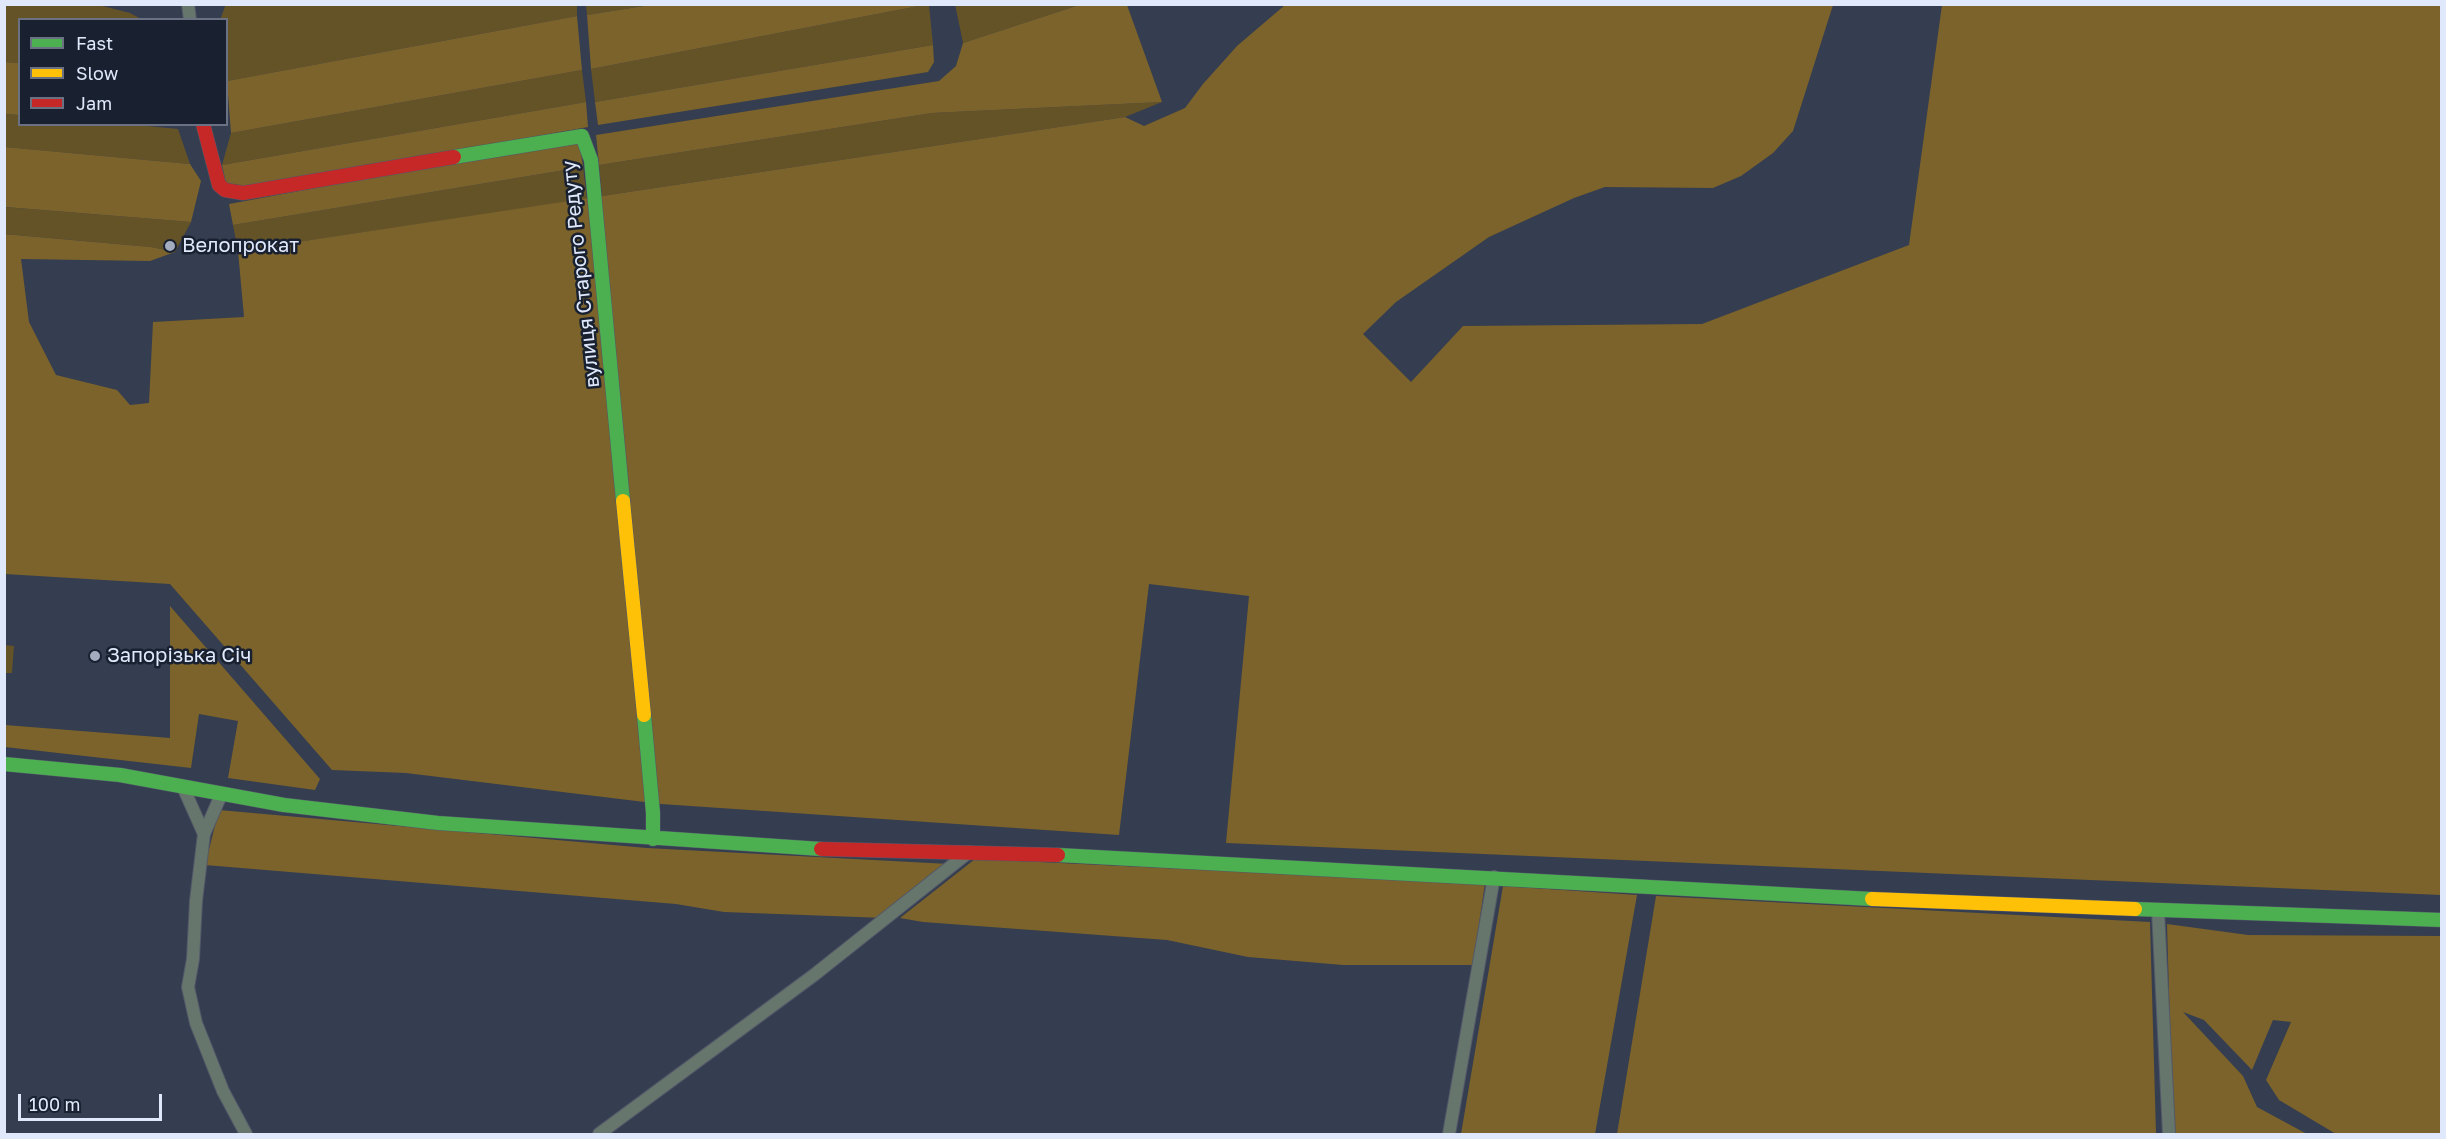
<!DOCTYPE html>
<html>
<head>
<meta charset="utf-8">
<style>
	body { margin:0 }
	#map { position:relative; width:2446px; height:1139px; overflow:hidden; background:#353d50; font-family:"Golos Text",sans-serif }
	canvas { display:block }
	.frame { position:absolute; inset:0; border:6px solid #e0e9fc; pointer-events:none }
	.legend { position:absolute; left:18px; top:18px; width:210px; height:108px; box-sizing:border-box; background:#192131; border:2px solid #697182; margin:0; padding:8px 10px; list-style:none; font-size:18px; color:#e0e9fc }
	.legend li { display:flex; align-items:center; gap:12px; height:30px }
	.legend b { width:30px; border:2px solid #697182 }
	.scale { position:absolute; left:18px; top:1094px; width:144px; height:27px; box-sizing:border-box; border:3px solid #e0e9fc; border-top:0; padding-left:8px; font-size:18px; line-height:21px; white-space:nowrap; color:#e0e9fc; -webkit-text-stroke:4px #192131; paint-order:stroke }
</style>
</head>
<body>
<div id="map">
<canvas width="2446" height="1139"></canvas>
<div class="frame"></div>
<ul class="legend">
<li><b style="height:8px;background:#4caf50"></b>Fast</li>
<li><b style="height:8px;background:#ffc107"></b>Slow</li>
<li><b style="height:8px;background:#c62828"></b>Jam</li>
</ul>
<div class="scale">100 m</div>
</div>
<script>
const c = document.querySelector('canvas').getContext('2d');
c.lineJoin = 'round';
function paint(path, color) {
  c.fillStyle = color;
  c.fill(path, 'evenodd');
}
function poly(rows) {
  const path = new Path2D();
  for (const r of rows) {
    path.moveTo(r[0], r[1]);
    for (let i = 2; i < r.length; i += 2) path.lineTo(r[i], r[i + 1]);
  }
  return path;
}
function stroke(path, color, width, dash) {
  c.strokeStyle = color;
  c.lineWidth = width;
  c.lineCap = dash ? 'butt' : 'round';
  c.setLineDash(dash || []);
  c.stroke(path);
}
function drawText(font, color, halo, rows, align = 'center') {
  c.font = font + ' "Golos Text",sans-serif';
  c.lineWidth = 5;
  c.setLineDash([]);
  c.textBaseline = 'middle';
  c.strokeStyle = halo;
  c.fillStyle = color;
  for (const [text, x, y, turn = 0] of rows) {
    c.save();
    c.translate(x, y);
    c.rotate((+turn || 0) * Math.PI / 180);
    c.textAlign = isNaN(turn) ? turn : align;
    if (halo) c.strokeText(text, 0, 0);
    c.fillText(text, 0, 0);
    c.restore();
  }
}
paint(poly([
	[226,4,577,4,577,16,227,81,226,20,220,20],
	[955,4,1079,4,1079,5,963,43],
	[4,5,99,5,130,13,141,19,20,20,19,63,5,62],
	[586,5,586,4,650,5,587,15],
	[924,5,929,5,933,45,595,102,591,69],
	[582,70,586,102,222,165,231,133],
	[1162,102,1125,117,602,196,599,165,932,113],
	[4,114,19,115,20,124,127,124,178,129,190,164,5,147],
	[583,167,587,199,238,251,233,225],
	[4,207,191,222,175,252,151,247,5,234],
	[5,645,14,646,12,673,5,673]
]), '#655328');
paint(poly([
	[650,5,650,4,924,5,591,69,587,15],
	[1079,5,1127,5,1162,102,932,113,599,165,596,135,939,81,956,66,963,43],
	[1285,5,1833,5,1793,131,1773,153,1741,176,1713,188,1605,187,1574,198,1489,237,1396,302,1363,334,1411,382,1463,326,1702,324,1909,245,1942,5,2441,5,2441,895,1226,843,1249,596,1149,584,1119,835,661,804,406,773,332,770,170,584,5,574,4,234,151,247,175,252,150,261,21,259,29,322,56,375,117,390,130,405,149,403,153,322,244,317,238,251,1125,117,1144,126,1185,108,1203,84,1237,46],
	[577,16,582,70,231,133,227,81],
	[933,45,934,62,928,72,598,125,595,102],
	[4,62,19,63,19,115,5,114],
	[586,102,588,127,253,187,226,183,222,165],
	[579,139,583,167,233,225,229,204],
	[5,147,190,164,201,181,191,222,5,207],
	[170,606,320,779,315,790,228,778,238,721,199,714,191,768,5,747,5,725,170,738],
	[219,810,647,848,949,864,884,918,724,912,676,904,205,865],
	[975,859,1485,883,1473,965,1343,965,1248,957,1167,940,923,922,900,918],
	[1503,886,1637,895,1595,1134,1461,1134],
	[1656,896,2150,922,2156,1134,1617,1134],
	[2167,924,2248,935,2441,936,2441,1134,2336,1134,2279,1100,2266,1080,2291,1022,2273,1020,2252,1070,2204,1020,2183,1012,2243,1076,2257,1107,2307,1134,2173,1134]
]), '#7b632b');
const street = poly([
	[188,4,190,20],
	[183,787,204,834],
	[221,795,204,834,196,901,193,959,188,987,196,1023,223,1091,246,1134],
	[2158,910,2169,1134],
	[599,1134,814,975,969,852],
	[1449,1134,1494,877]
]);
const fast = poly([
	[454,157,582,136,591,160,623,501],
	[644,715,653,813,653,839],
	[4,764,120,775,284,805,438,823,821,849],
	[1058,855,1872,899],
	[2135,909,2442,920]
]);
const slow = poly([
	[623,501,644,715],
	[1872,899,2135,909]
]);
const jam = poly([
	[203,124,219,185,225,190,243,193,454,157],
	[821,849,1058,855]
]);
stroke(street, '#535969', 14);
stroke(fast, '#535969', 15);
stroke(slow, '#535969', 15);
stroke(jam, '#535969', 15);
stroke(street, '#67766c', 12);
stroke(fast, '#4caf50', 14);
stroke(slow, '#ffc107', 14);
stroke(jam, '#c62828', 14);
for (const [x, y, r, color] of [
	[170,246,6,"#a4adc0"],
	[95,656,6,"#a4adc0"]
]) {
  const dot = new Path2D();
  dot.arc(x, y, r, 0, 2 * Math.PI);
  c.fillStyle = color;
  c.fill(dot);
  stroke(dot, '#192131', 2);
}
drawText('20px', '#e0e9fc', '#192131', [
	["Велопрокат",182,246],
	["Запорізька Січ",107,656]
], 'left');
drawText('20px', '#e0e9fc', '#192131', [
	["вулиця Старого Редуту",581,274,-96]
]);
</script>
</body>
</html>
